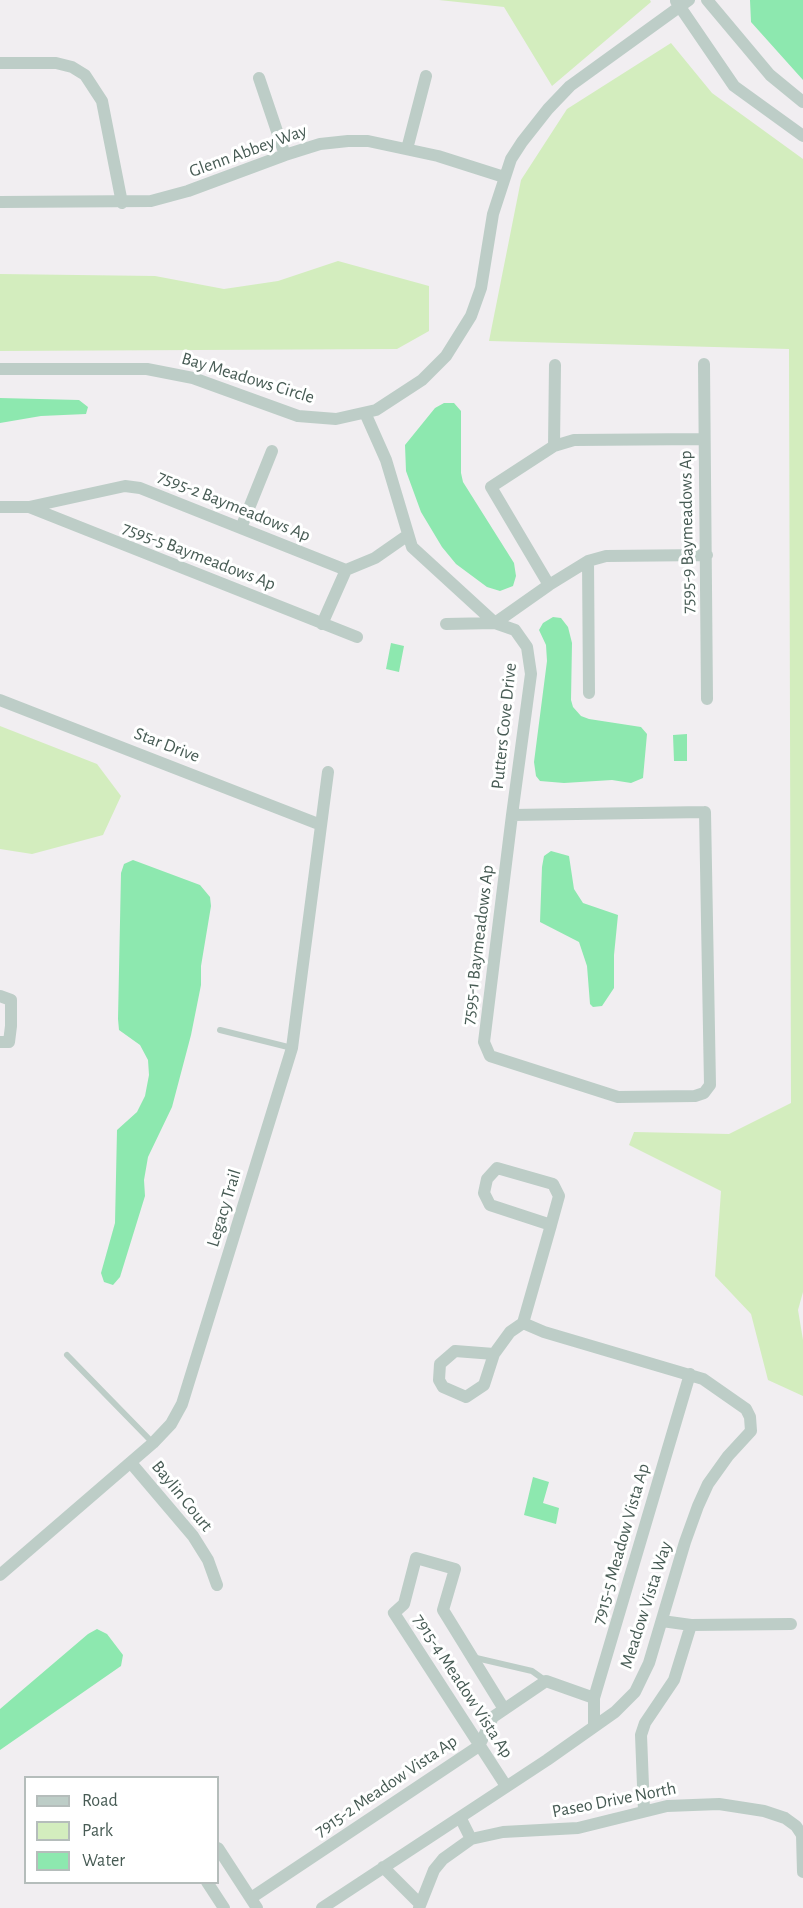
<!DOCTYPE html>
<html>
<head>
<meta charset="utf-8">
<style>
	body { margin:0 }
	#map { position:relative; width:803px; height:1908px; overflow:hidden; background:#f1eef1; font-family:"Alegreya Sans",sans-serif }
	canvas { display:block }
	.legend { position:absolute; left:24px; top:1776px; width:195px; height:108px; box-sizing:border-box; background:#fff; border:2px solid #b5bdbb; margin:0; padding:8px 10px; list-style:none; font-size:18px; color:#475b54 }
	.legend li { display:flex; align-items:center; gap:12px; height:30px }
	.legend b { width:30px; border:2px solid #b5bdbb }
</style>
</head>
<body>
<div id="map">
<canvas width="803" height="1908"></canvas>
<ul class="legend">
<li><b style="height:8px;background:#bdcdc7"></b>Road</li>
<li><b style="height:16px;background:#d3edbe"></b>Park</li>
<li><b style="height:16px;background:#8de8af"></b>Water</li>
</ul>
</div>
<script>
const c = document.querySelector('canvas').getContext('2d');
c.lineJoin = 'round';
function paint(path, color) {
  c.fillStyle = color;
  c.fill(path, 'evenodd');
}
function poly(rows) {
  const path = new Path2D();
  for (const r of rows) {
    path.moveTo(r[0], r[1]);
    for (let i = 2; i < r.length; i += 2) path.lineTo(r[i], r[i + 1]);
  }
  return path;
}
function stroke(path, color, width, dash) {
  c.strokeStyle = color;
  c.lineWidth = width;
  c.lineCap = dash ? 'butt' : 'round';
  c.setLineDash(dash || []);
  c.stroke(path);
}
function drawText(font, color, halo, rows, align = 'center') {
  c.font = font + ' "Alegreya Sans",sans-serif';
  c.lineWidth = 6;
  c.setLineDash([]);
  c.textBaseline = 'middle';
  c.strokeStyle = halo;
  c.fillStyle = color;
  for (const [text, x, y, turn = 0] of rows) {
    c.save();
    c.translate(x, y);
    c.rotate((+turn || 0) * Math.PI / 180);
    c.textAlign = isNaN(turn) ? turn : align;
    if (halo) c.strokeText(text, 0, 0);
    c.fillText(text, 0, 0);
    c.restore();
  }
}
paint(poly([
	[439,0,650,0,651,2,552,86,504,7],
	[671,43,712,93,803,159,803,1292,798,1310,803,1340,803,1396,768,1380,751,1314,715,1276,721,1191,629,1145,634,1132,729,1134,791,1103,789,349,489,341,521,180,567,109],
	[338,261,429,286,429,331,397,349,0,351,0,274,155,276,224,289,278,281],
	[0,726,97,764,121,796,103,835,32,854,0,849]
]), '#d3edbe');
paint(poly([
	[750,0,803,0,803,80,751,22],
	[0,398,79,400,88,407,86,414,41,416,0,423],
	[444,403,454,403,461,411,461,473,463,482,514,563,516,576,513,586,500,591,487,587,456,564,442,547,421,512,406,471,405,445,435,408],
	[553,617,561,618,568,627,572,643,571,700,573,707,581,716,589,719,641,727,647,734,643,778,631,783,612,780,564,783,540,781,536,776,534,762,547,661,546,645,539,630,543,623],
	[391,643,404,646,399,672,386,669],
	[687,734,687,761,674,761,673,735],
	[551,851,569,856,574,889,583,903,618,915,614,955,614,988,602,1006,593,1007,590,1004,587,966,579,942,540,922,542,867,544,856],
	[133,860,200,885,210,897,211,906,201,966,201,985,191,1035,172,1107,148,1157,144,1180,145,1196,120,1277,113,1285,104,1282,101,1273,115,1223,117,1130,137,1112,145,1096,149,1075,148,1060,140,1045,119,1030,118,1019,121,873,124,864],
	[533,1477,549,1482,543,1503,559,1508,556,1524,524,1515],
	[97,1629,107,1634,123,1655,121,1666,0,1750,0,1709,88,1634]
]), '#8de8af');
stroke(poly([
	[220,1030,292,1048],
	[67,1355,153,1443],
	[472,1657,532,1671,546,1681]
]), '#bdcdc7', 6);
stroke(poly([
	[707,0,770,75,803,102],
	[676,1,734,86,803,136],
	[0,63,56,63,72,67,85,75,102,101,122,203],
	[259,78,285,155],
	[407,149,426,76],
	[0,202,151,201,188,191,285,155,320,144,348,141,368,141,438,156,504,177],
	[704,364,707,699],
	[0,369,147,369,193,378,298,416,336,419,376,410,422,380,446,356,471,316,481,288,493,214,511,159,522,142,548,109,570,86,689,0],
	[366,415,386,460,412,547,495,623,515,630,527,647,531,674,512,815],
	[554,446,555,365],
	[0,507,29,507,125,486,140,488,346,570,375,558,408,535],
	[29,507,357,637],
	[241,528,272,451],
	[588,561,589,693],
	[549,585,491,487,554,446,574,440,704,439],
	[322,624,346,570],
	[446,624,495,623,549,585,588,561,606,556,707,555],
	[0,700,321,825],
	[705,812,710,1085,704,1093,695,1096,618,1097,490,1056,484,1042,512,815,705,812],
	[0,996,11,1000,11,1026,9,1042,0,1042],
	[497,1168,553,1184,559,1196,551,1225,490,1205,484,1193,487,1179,497,1168],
	[455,1351,494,1354,484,1385,466,1397,443,1387,439,1380,440,1364,455,1351],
	[494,1354,510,1332,523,1323,551,1225],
	[131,1463,193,1536,208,1560,217,1585],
	[0,1575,153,1443,171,1424,182,1404,292,1048,328,772],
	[662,1621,691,1625,791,1624],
	[504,1709,443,1610,455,1569,416,1558,404,1604,394,1613,506,1786],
	[594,1726,594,1698,690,1374],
	[644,1811,641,1735,645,1723,674,1680,691,1625],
	[460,1817,471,1839],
	[218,1848,257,1908],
	[383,1867,420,1904],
	[207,1882,224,1908],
	[251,1898,479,1746,493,1717,546,1681,594,1698],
	[322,1908,547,1760,615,1712,635,1692,649,1663,685,1542,698,1506,708,1484,728,1456,751,1431,750,1417,746,1409,703,1379,544,1332,523,1323],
	[419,1908,434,1870,443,1859,471,1839,503,1832,578,1828,667,1806,719,1804,764,1811,785,1818,796,1826,802,1835,803,1872]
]), '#bdcdc7', 12);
drawText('18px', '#475b54', '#fff', [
	["Glenn Abbey Way",248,151,-20],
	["Bay Meadows Circle",248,378,17],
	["7595-2 Baymeadows Ap",234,506,22],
	["7595-9 Baymeadows Ap",687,532,-91],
	["7595-5 Baymeadows Ap",199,556,21],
	["Putters Cove Drive",504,726,-84],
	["Star Drive",167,745,21],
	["7595-1 Baymeadows Ap",478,945,-83],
	["Legacy Trail",224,1208,-73],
	["Baylin Court",182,1496,51],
	["7915-5 Meadow Vista Ap",621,1544,-74],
	["Meadow Vista Way",646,1605,-72],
	["7915-4 Meadow Vista Ap",463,1686,57],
	["7915-2 Meadow Vista Ap",386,1786,-34],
	["Paseo Drive North",614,1800,-11]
]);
</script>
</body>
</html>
